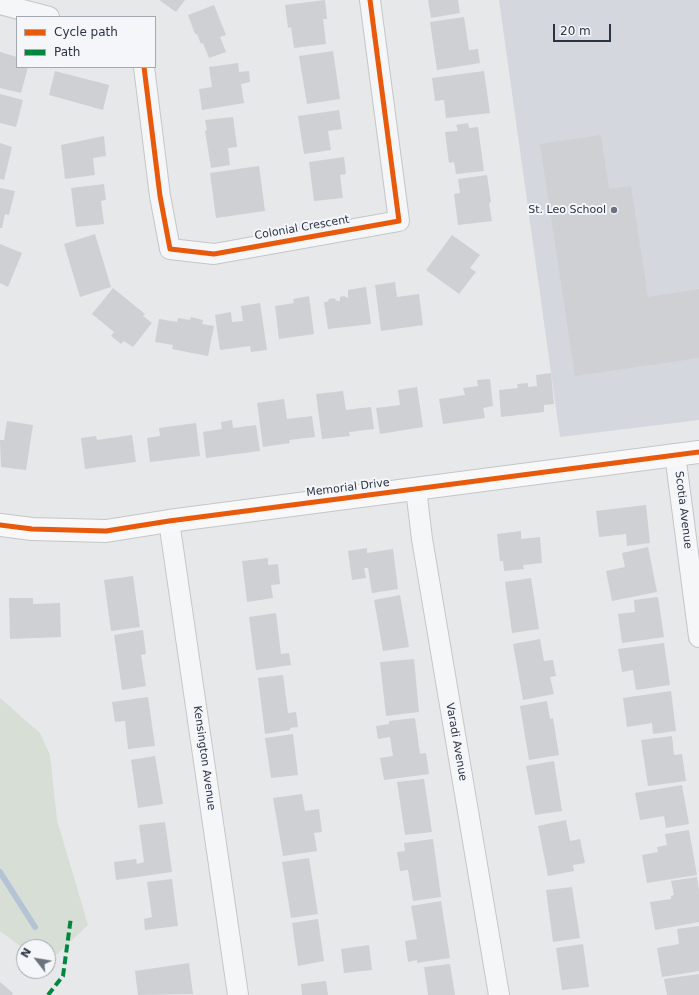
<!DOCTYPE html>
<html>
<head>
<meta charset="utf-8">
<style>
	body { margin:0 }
	#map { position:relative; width:699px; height:995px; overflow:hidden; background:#e6e8ea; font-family:"DejaVu Sans",sans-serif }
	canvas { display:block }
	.legend { position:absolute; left:16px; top:16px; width:140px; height:52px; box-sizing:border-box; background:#f4f6f9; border:1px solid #a4a8b1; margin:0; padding:5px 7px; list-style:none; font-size:12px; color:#2b3445 }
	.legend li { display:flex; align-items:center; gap:8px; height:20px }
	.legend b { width:20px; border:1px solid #a4a8b1 }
	.north { position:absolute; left:16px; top:939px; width:40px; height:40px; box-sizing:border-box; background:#f4f6f9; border:1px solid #a4a8b1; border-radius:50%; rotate:301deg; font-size:11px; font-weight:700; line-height:16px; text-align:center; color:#2b3445 }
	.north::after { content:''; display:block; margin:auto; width:14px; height:18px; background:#6c737f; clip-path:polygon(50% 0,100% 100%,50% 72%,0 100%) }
	.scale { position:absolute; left:553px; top:24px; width:58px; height:18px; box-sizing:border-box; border:2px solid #2b3445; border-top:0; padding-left:5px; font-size:12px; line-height:14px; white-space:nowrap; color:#2b3445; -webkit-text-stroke:3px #f4f6f9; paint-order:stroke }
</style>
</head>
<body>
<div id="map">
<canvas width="699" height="995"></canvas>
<ul class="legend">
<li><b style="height:5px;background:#e8590c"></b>Cycle path</li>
<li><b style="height:5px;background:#00873e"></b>Path</li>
</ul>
<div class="north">N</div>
<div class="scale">20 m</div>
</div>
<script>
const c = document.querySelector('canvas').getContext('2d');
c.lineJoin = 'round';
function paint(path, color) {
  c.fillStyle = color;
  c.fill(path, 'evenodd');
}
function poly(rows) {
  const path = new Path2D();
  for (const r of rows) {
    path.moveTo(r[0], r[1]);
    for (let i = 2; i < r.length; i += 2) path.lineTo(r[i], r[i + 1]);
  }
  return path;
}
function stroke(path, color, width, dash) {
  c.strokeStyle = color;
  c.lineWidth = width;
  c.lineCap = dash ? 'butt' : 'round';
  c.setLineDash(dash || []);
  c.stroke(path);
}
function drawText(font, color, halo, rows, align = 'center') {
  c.font = font + ' "DejaVu Sans",sans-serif';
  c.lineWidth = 4;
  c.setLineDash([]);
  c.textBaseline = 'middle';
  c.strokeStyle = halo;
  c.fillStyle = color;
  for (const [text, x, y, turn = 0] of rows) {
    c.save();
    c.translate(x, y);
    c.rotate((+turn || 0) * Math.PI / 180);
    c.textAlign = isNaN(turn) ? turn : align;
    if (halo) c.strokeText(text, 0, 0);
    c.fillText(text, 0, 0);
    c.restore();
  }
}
paint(poly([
	[499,0,699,0,699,420,560,437]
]), '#d4d7dd');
paint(poly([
	[0,698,40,733,50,755,57,820,88,925,55,956,48,956,48,947,24,947,24,949,0,931]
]), '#d6ded6');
stroke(poly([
	[0,872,35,927]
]), '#b4c4d5', 6);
paint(poly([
	[159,0,185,0,176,12],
	[325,0,327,19,323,19,326,44,294,48,291,27,288,28,285,5],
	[428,0,458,0,460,13,431,18],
	[214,5,226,35,220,37,226,52,209,58,203,43,201,44,197,34,195,34,188,15],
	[464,17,469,50,478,49,480,63,437,70,430,22],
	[333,51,340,99,307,104,299,56],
	[0,52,17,57,17,67,28,67,21,93,0,88],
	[238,63,239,72,249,71,250,82,241,84,244,103,202,110,199,89,212,87,209,67],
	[55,71,109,85,103,110,49,95],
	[484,71,490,113,446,118,444,100,435,101,432,78],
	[0,94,23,100,16,127,0,123],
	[339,110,342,129,328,131,331,150,304,154,298,116],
	[233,117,237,147,228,148,230,165,211,168,205,131,207,130,205,120],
	[468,123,469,128,478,127,484,171,456,174,454,162,449,163,445,132,458,131,456,125],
	[601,135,609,189,631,186,648,297,699,289,699,358,575,376,540,144],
	[104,136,106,156,93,158,95,175,65,179,61,145],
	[0,143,12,147,4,180,0,179],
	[344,157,346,174,340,175,343,198,314,201,309,162],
	[259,166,265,211,216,218,210,173],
	[487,175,491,202,489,203,492,221,458,225,454,194,460,193,458,179],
	[104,184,106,200,101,201,104,224,76,227,71,188],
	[0,188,15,191,9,215,5,214,2,228,0,228],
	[95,234,111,287,80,297,64,244],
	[452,235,480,255,470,268,476,272,459,294,426,270],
	[0,244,22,253,8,287,0,283],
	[395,282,397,297,419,294,423,325,381,331,375,285],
	[366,287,371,324,328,329,324,302,327,302,329,299,334,298,337,301,340,301,340,297,344,296,348,298,348,290],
	[113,288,145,314,143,316,152,323,133,347,124,341,121,344,111,336,114,332,92,314],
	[309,296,314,334,279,339,275,306,294,303,293,299],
	[260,303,267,350,251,352,250,346,220,350,215,315,231,312,232,322,243,321,241,306],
	[191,317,203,320,202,324,214,326,208,356,172,349,173,345,155,342,159,319,177,322,178,318,190,320],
	[551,373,554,404,544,405,544,412,501,417,499,390,518,388,517,384,528,383,528,387,537,386,536,375],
	[490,379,493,406,483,408,485,418,443,424,439,399,465,395,463,388,478,386,477,380],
	[417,387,423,427,380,434,376,408,400,405,398,390],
	[343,391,346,410,371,407,374,429,349,432,350,436,322,439,316,394],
	[284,399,287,419,312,416,315,437,289,440,290,443,263,447,257,403],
	[232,420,233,428,256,425,260,451,206,458,203,432,222,429,221,422],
	[7,421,33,425,26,470,1,467,0,440,4,440],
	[196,423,200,456,150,462,147,438,160,436,159,428],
	[132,435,136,462,85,469,81,438,96,436,97,440],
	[646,505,650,543,627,546,626,534,599,537,596,511],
	[521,531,521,539,540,537,542,563,523,565,524,569,504,571,503,561,500,561,497,534],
	[648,547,657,592,612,601,606,571,625,567,622,553],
	[367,548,367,553,393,549,398,589,372,593,368,568,364,568,366,578,352,580,348,551],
	[268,558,268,565,278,564,280,584,271,585,273,598,247,602,242,561],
	[133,576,140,627,111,631,104,580],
	[531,578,539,629,512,633,505,582],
	[400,595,409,647,383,651,374,600],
	[658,597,664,637,622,643,618,614,635,612,634,600],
	[9,598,33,598,33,604,60,603,61,637,10,639],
	[276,613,281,654,289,653,291,665,256,670,249,617],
	[143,630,146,654,141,655,146,686,122,690,114,635],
	[540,639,544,661,553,660,556,676,550,677,554,694,523,700,513,644],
	[664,643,670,685,636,690,633,670,622,672,618,649],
	[414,659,419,712,386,716,380,662],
	[283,675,288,713,296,712,298,727,290,728,290,730,265,734,258,678],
	[671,691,676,731,653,734,652,723,627,727,623,698],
	[148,697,155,746,128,749,125,721,115,722,112,702],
	[547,701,550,719,553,718,559,755,529,760,520,706],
	[415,718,420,754,426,753,429,774,384,780,380,758,393,756,390,737,378,739,376,726,389,724,389,721],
	[293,734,298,775,271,778,265,738],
	[672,736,674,755,682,754,686,781,648,786,641,740],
	[155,756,163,804,138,808,131,760],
	[554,761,562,811,535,815,526,766],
	[424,779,432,832,405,835,397,782],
	[682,785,689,824,666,828,664,816,640,820,635,793],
	[302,794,305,811,319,809,322,832,314,833,317,851,283,856,273,798],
	[566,820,570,841,580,839,585,863,573,865,574,871,548,876,538,826],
	[165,822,172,872,116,880,114,862,136,859,137,864,144,862,139,825],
	[689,830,697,875,647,883,642,855,658,852,657,847,667,845,665,834],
	[433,839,441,897,413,901,408,870,400,871,397,852,405,851,404,843],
	[309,858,318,914,291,918,282,862],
	[697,877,699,892,699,922,655,930,650,902,671,899,671,896,674,895,671,881],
	[172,879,178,926,145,930,144,919,152,917,147,882],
	[572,887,580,938,553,942,546,890],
	[441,901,450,958,417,963,417,960,408,962,405,941,417,939,411,906],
	[318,919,324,961,298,966,292,923],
	[699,926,699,971,662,977,657,948,679,944,677,929],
	[583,944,589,987,562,990,556,948],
	[369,945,372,970,344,973,341,949],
	[189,963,193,994,138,995,135,971],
	[450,964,455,995,428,995,424,967],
	[699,974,699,995,667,995,664,979],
	[326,981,328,995,302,995,301,984],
	[0,982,13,993,12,995,0,995]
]), '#ced0d3');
const street = poly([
	[0,4,49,17],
	[144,67,160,196,170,249,214,254,399,221,370,0],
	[675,454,699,637],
	[416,489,422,539,499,995],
	[169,521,238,995]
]);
const secondary = poly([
	[0,525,32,529,106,531,169,521,699,452]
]);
stroke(street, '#c4c6c8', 22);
stroke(secondary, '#c4c6c8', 24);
stroke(street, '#f5f6f7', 20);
stroke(secondary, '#f8f8f8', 22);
stroke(poly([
	[48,995,63,976,71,917]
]), '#00873e', 4, [8, 4]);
stroke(poly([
	[144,67,160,196,170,249,214,254,399,221,370,0],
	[0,525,32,529,106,531,169,521,699,452]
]), '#e8590c', 5);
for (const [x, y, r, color] of [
	[614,210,4,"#6c737f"]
]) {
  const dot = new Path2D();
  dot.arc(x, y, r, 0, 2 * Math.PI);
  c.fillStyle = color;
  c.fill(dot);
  stroke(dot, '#f4f6f9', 1.5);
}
drawText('11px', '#2b3445', '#f4f6f9', [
	["St. Leo School",606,210]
], 'right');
drawText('11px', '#2b3445', '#f4f6f9', [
	["Colonial Crescent",302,228,-10],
	["Memorial Drive",348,488,-7],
	["Scotia Avenue",683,510,83],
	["Varadi Avenue",456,742,80],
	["Kensington Avenue",204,758,82]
]);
</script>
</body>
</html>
